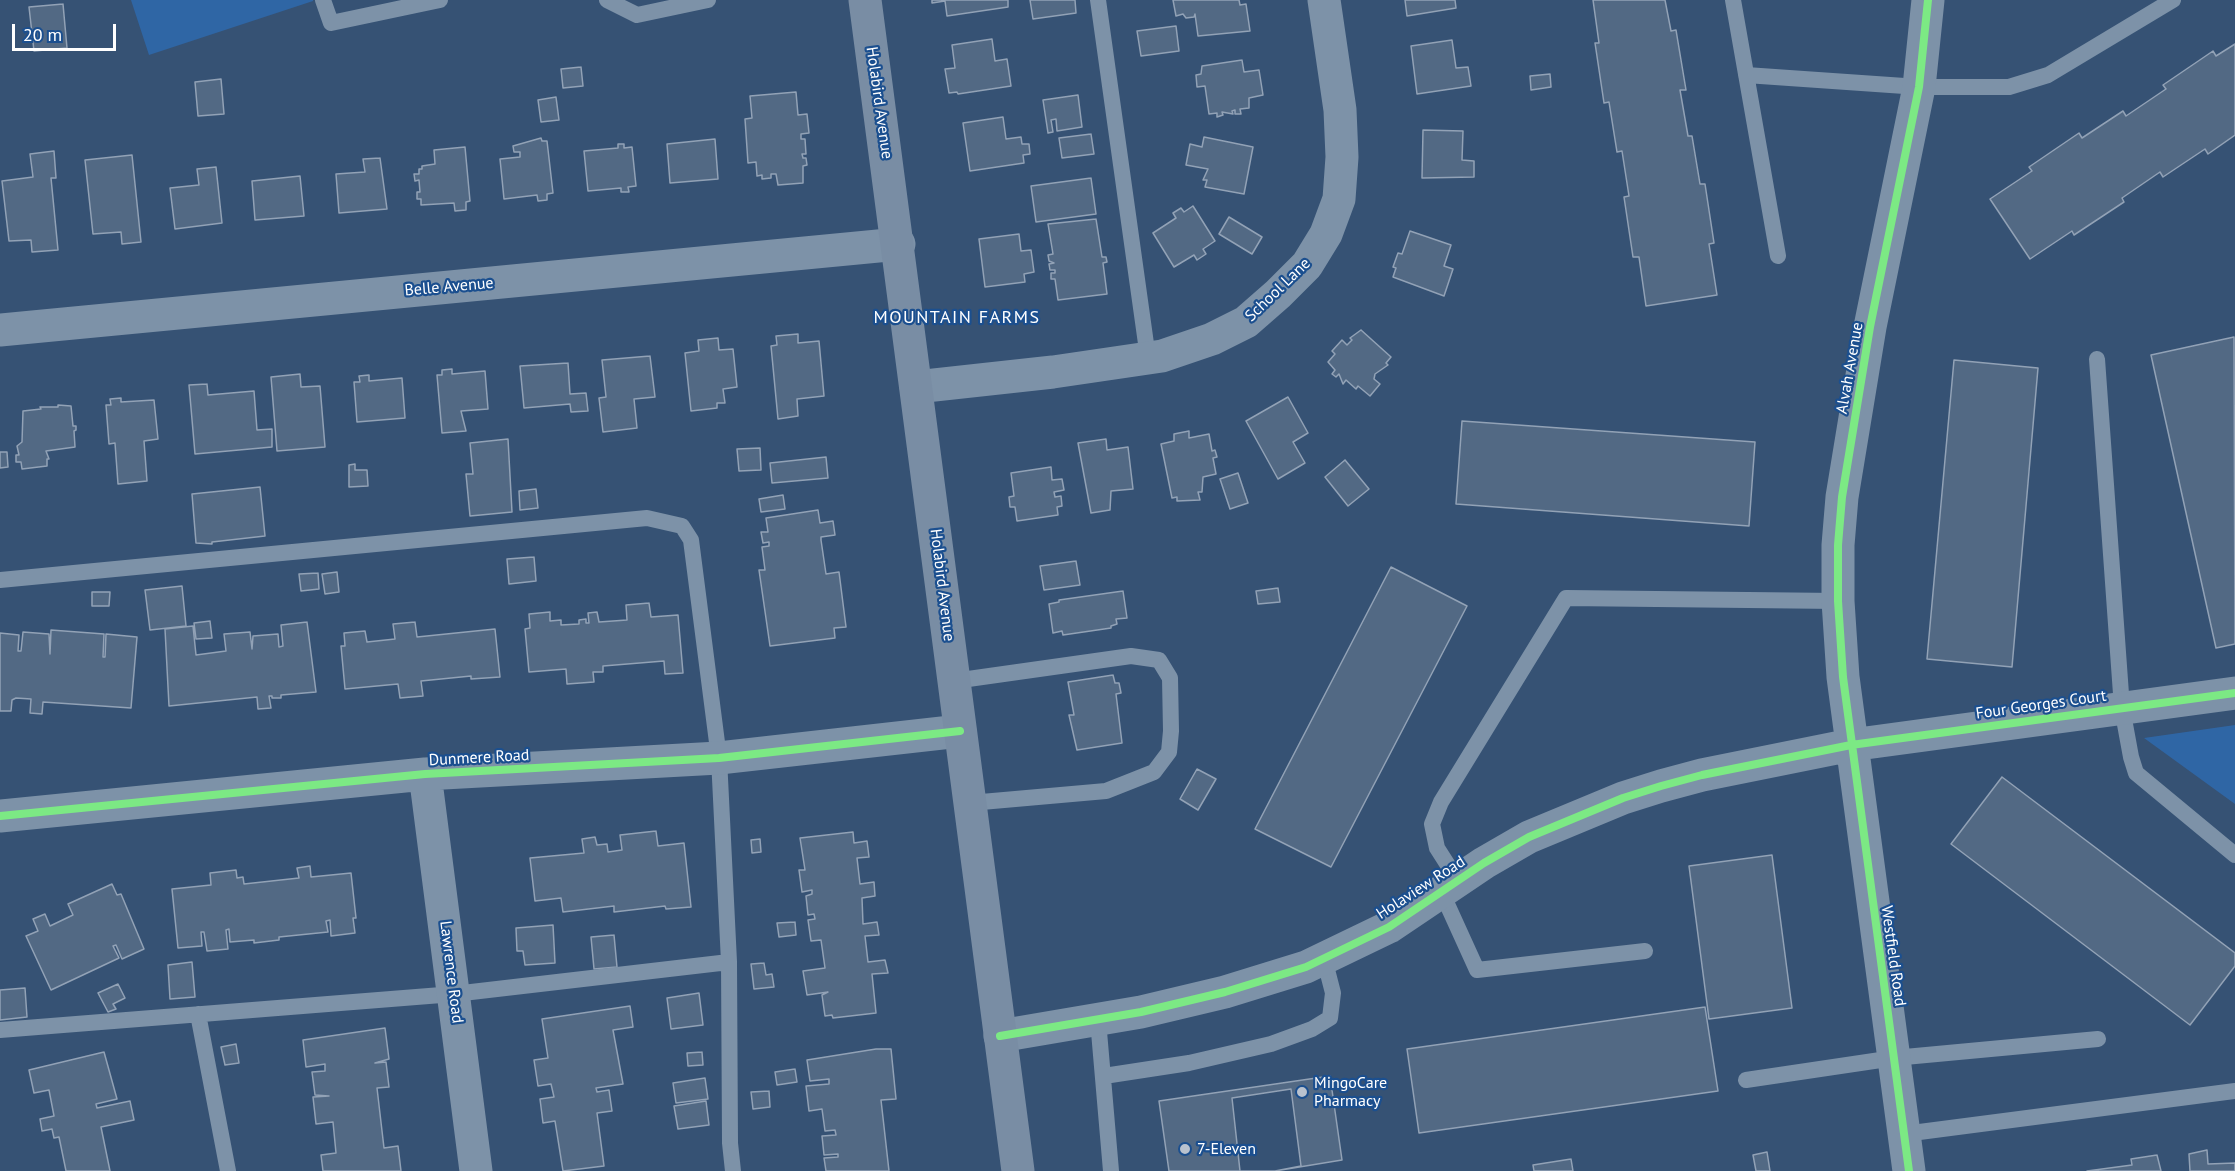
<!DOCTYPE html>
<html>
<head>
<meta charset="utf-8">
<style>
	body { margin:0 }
	#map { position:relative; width:2235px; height:1171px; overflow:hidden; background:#365274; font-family:"PT Sans",sans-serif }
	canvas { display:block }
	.scale { position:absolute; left:12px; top:24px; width:104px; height:27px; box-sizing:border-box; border:3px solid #fff; border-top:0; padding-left:8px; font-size:18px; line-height:21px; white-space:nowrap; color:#fff; -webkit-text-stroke:4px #1b4f8f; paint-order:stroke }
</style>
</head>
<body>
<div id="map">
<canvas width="2235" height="1171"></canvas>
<div class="scale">20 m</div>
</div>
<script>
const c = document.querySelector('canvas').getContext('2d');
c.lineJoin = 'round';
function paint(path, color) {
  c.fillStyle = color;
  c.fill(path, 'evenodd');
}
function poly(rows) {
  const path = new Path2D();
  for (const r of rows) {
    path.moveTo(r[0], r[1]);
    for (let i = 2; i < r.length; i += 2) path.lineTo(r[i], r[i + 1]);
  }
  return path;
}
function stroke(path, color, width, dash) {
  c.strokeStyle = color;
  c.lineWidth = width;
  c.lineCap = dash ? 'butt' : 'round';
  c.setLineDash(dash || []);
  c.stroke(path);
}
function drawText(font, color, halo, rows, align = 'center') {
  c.font = font + ' "PT Sans",sans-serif';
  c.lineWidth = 4.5;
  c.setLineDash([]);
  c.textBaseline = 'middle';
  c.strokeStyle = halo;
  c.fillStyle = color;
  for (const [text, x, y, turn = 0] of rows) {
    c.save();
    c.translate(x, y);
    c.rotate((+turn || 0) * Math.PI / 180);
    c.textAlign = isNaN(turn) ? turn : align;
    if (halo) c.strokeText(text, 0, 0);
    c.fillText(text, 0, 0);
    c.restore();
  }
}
paint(poly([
	[131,0,313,0,313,1,149,55],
	[2235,725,2235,804,2144,738]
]), '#2f66a5');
const building = poly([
	[932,0,1008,0,1008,7,947,16,945,1,932,3,932,0],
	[1030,0,1075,0,1076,13,1033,19,1030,0],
	[1173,0,1239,0,1240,5,1246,4,1250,31,1198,36,1195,14,1194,17,1186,18,1183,14,1176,16,1173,0],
	[1405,0,1455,0,1456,8,1407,16,1405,0],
	[1593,0,1665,0,1671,31,1676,30,1686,90,1680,90,1688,136,1692,136,1700,184,1705,184,1714,243,1709,244,1717,295,1646,306,1639,257,1633,257,1624,197,1629,196,1622,151,1617,152,1609,102,1604,103,1595,43,1599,43,1593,0],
	[63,4,67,48,34,51,29,7,63,4],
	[1176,26,1179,51,1141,56,1137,31,1176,26],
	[992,39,995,61,1007,59,1011,86,958,94,957,92,949,93,945,69,955,68,952,45,992,39],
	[1452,40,1456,68,1468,67,1471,86,1417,94,1411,46,1452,40],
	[2235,44,2235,135,2208,154,2205,149,2163,177,2160,172,2122,198,2124,202,2074,235,2072,231,2030,259,1990,199,2032,171,2029,167,2079,133,2082,138,2123,111,2126,116,2166,89,2163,85,2213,51,2216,56,2235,44],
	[1242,60,1244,72,1259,70,1263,95,1249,98,1249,108,1240,109,1241,114,1235,114,1235,110,1232,111,1233,114,1222,112,1223,115,1217,117,1217,113,1209,114,1205,86,1197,87,1196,75,1201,74,1202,66,1242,60],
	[581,67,583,86,563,88,561,69,581,67],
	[1550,74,1551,87,1531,90,1530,76,1550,74],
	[221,79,224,114,198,116,195,82,221,79],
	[796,92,798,115,807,114,809,133,801,134,801,139,805,139,806,154,802,154,803,158,806,158,807,165,803,166,803,183,778,185,776,174,771,174,771,178,762,179,762,175,757,176,756,162,748,163,745,119,752,118,750,96,796,92],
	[1078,95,1082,127,1057,131,1056,119,1051,120,1053,132,1048,133,1043,100,1078,95],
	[556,97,559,120,541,122,538,100,556,97],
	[1003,117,1006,139,1021,137,1022,144,1029,144,1030,154,1023,155,1024,163,970,171,963,123,1003,117],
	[1423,130,1463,131,1462,160,1474,161,1474,177,1422,178,1423,130],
	[1091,134,1094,154,1062,158,1059,138,1091,134],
	[1204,137,1253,147,1244,194,1205,187,1207,180,1203,180,1208,169,1186,165,1190,144,1202,147,1204,137],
	[541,138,542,141,547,141,553,193,547,194,547,200,538,201,537,195,504,199,500,159,520,157,520,152,514,152,513,146,541,138],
	[715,139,718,179,670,183,667,144,715,139],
	[618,144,624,144,624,148,632,147,636,186,628,187,629,192,621,192,621,188,588,191,584,151,618,148,618,144],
	[465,147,470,201,466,202,466,210,455,211,454,203,421,205,421,199,417,199,417,192,420,192,419,180,415,181,414,174,419,174,419,169,422,169,422,166,435,164,434,150,465,147],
	[54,151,56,178,51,178,58,250,32,252,31,240,9,241,2,181,33,177,30,154,54,151],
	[132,155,141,242,122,244,121,232,93,234,85,160,132,155],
	[380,158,387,209,339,213,336,174,365,172,363,159,380,158],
	[216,167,222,223,175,229,170,188,199,185,197,169,216,167],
	[300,176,304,216,255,220,252,181,300,176],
	[1091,178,1096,214,1036,222,1031,186,1091,178],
	[1193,206,1215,241,1203,249,1206,254,1197,260,1194,255,1174,267,1153,233,1176,218,1173,213,1181,208,1184,212,1193,206],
	[1229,217,1262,237,1252,254,1219,234,1229,217],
	[1096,219,1102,257,1106,257,1107,262,1103,263,1107,294,1058,300,1055,279,1051,279,1051,273,1055,273,1055,270,1050,270,1049,264,1054,263,1049,261,1048,255,1053,254,1048,224,1096,219],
	[1410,231,1451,245,1444,266,1453,269,1444,296,1393,277,1396,268,1393,267,1398,253,1402,254,1410,231],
	[1019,234,1021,251,1031,250,1034,272,1024,274,1025,282,985,287,979,239,1019,234],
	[1361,330,1391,357,1386,363,1388,365,1375,374,1374,379,1380,384,1370,396,1358,386,1356,389,1346,380,1343,384,1339,374,1336,377,1332,374,1335,370,1328,362,1335,354,1332,351,1342,340,1347,345,1352,340,1350,338,1361,330],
	[798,334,798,343,819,341,824,396,797,399,798,416,778,419,771,346,777,345,776,336,798,334],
	[2234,337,2235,644,2216,648,2151,355,2234,337],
	[718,338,719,350,733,349,737,387,723,389,725,403,717,403,717,408,691,411,685,353,699,351,698,340,718,338],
	[650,356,655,397,634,399,637,428,603,432,599,398,606,397,602,360,650,356],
	[1954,360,2038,368,2012,667,1927,659,1954,360],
	[568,363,570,394,586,393,588,411,571,412,570,404,524,408,520,366,568,363],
	[452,369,452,374,485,371,488,409,461,411,466,431,442,433,437,375,442,375,442,370,452,369],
	[300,374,301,387,320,386,325,447,277,451,271,377,300,374],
	[369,375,369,381,402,378,405,418,357,422,354,382,360,382,359,376,369,375],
	[207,384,208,395,254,391,257,430,272,429,272,447,195,454,189,385,207,384],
	[1288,397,1308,433,1293,442,1305,463,1278,479,1246,421,1288,397],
	[121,398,121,402,154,400,158,439,144,441,147,481,118,484,115,443,109,444,106,405,111,405,110,399,121,398],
	[58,405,71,406,73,426,76,426,76,430,74,431,75,447,46,451,49,459,47,459,47,466,22,469,21,462,16,462,16,455,19,455,17,446,22,442,23,411,41,409,40,407,58,407,58,405],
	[1462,421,1755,442,1749,526,1456,504,1462,421],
	[1189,431,1189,438,1209,434,1212,451,1215,450,1217,457,1213,458,1216,474,1203,477,1202,492,1198,492,1200,500,1177,501,1177,497,1172,498,1161,444,1174,441,1174,434,1189,431],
	[508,439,512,512,470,516,466,474,473,474,470,443,508,439],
	[1106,439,1107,450,1128,447,1133,489,1111,491,1110,510,1091,513,1078,443,1106,439],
	[760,448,761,470,739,471,737,449,760,448],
	[0,452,7,452,8,467,0,468,0,452],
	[826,457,828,478,772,483,770,463,826,457],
	[1345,460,1369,489,1348,506,1325,477,1345,460],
	[355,464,355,470,367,470,368,486,349,487,349,465,355,464],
	[1051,467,1052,480,1062,479,1064,490,1054,492,1055,497,1061,496,1062,506,1057,507,1058,515,1017,521,1015,507,1010,507,1009,497,1014,496,1011,473,1051,467],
	[1238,473,1248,503,1230,509,1220,479,1238,473],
	[260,487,265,536,212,542,212,544,196,543,192,494,260,487],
	[536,489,538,508,520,510,519,491,536,489],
	[783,495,785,509,761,512,759,499,783,495],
	[818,510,820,523,833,521,835,535,821,537,821,540,826,574,839,572,846,627,834,628,835,638,770,646,759,570,765,570,762,547,769,546,769,542,763,543,761,532,768,532,766,518,818,510],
	[534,557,536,581,509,584,507,559,534,557],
	[1076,561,1080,585,1044,590,1040,566,1076,561],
	[1391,567,1467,606,1331,867,1255,829,1391,567],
	[337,572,339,592,325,594,322,574,337,572],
	[318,573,319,589,301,591,299,574,318,573],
	[182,586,186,626,150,630,145,590,182,586],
	[1278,588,1280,602,1258,604,1256,591,1278,588],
	[1123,591,1127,618,1116,619,1117,624,1111,626,1111,628,1063,635,1062,631,1053,633,1049,604,1059,602,1059,600,1123,591],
	[92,592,110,592,109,606,92,606,92,592],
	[649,603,651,617,678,615,683,673,665,674,664,661,603,666,603,672,593,672,594,682,567,684,566,669,529,672,525,629,530,628,529,614,550,612,550,621,561,620,561,625,579,624,579,620,586,619,586,623,589,623,588,613,597,612,599,622,627,620,626,605,649,603],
	[210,621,212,638,196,639,194,623,210,621],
	[307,622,316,692,281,695,281,698,272,698,272,696,269,696,271,708,258,709,257,697,169,706,165,629,193,626,196,655,226,651,224,634,250,632,252,649,253,636,278,634,279,647,283,646,281,625,307,622],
	[415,622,417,637,495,629,500,677,471,679,471,676,421,681,423,696,400,698,398,684,345,689,341,646,345,646,344,633,365,631,367,642,395,639,393,624,415,622],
	[51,630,104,634,103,657,105,657,106,634,137,637,131,708,43,702,42,714,30,713,31,699,16,698,12,700,11,711,0,711,0,633,19,635,18,651,21,651,23,632,49,634,50,654,51,630],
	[1113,675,1115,683,1119,683,1121,693,1116,694,1122,743,1077,750,1069,715,1074,715,1068,682,1113,675],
	[1197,769,1216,779,1198,810,1180,799,1197,769],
	[2002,777,2235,953,2235,966,2190,1025,1951,844,2002,777],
	[656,831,658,846,684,843,691,907,666,909,665,906,614,912,614,906,563,912,561,898,535,901,530,858,584,853,582,839,595,837,597,845,607,844,608,852,622,850,620,835,656,831],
	[853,832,854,843,867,841,869,857,857,858,860,884,874,882,875,896,862,898,863,924,877,922,879,935,865,936,868,962,885,960,888,973,872,974,876,1013,833,1018,832,1015,825,1016,822,995,828,992,807,995,803,971,825,968,821,940,811,941,808,920,815,919,814,914,808,915,806,896,812,894,812,890,802,892,799,870,805,870,800,838,853,832],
	[760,839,761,852,752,853,751,840,760,839],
	[1772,855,1792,1008,1709,1019,1689,866,1772,855],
	[310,866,311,877,351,873,356,918,353,918,355,933,331,936,330,920,326,921,328,932,279,937,279,940,254,943,254,940,230,942,229,929,226,930,228,949,207,951,204,932,201,932,202,946,178,948,172,889,211,885,210,873,236,870,237,878,243,877,244,884,299,878,297,868,310,866],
	[112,884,117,895,121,894,144,949,122,959,116,945,113,946,119,958,51,990,26,936,38,931,33,919,45,914,50,926,73,915,68,904,112,884],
	[795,922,796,935,779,937,777,923,795,922],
	[553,925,555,963,525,965,523,951,517,951,516,928,553,925],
	[614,935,617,967,594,969,591,937,614,935],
	[192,962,195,997,170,999,168,965,192,962],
	[764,963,766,975,772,974,774,987,754,989,751,964,764,963],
	[118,984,125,998,113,1004,116,1009,108,1012,98,993,118,984],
	[25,988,27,1017,0,1020,0,990,25,988],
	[699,993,703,1025,671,1029,667,998,699,993],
	[630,1006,633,1027,613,1030,623,1084,596,1088,597,1092,609,1090,612,1111,597,1113,604,1166,563,1171,555,1121,543,1123,540,1099,554,1097,551,1084,538,1086,534,1060,548,1058,542,1019,630,1006],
	[1705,1007,1718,1091,1419,1133,1407,1049,1705,1007],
	[385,1028,389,1059,375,1063,386,1062,389,1087,377,1088,384,1148,398,1146,401,1171,323,1171,321,1155,336,1153,333,1122,316,1124,313,1097,329,1096,315,1095,312,1072,325,1071,325,1064,306,1067,303,1040,385,1028],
	[236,1044,239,1063,225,1065,221,1047,236,1044],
	[876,1049,891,1049,896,1099,881,1100,889,1171,826,1171,824,1158,838,1157,838,1154,824,1155,822,1136,836,1135,835,1130,825,1131,822,1109,809,1111,806,1086,829,1084,829,1079,810,1081,807,1060,876,1049],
	[104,1052,117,1099,96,1104,97,1108,130,1101,134,1120,101,1127,110,1171,66,1171,59,1137,54,1138,52,1129,42,1131,40,1119,54,1116,49,1090,34,1093,29,1070,104,1052],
	[702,1052,703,1065,688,1066,687,1053,702,1052],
	[795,1069,797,1082,777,1085,775,1072,795,1069],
	[1330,1076,1342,1160,1275,1171,1169,1171,1159,1101,1330,1076],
	[705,1078,708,1099,676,1103,673,1083,705,1078],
	[1291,1089,1301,1166,1275,1171,1240,1171,1232,1098,1291,1089],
	[769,1091,770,1107,753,1109,751,1092,769,1091],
	[706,1101,709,1125,678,1129,674,1106,706,1101],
	[2207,1150,2208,1164,2235,1163,2235,1171,2190,1171,2189,1154,2207,1150],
	[1767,1152,1770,1171,1756,1171,1753,1155,1767,1152],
	[2157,1155,2161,1171,2087,1171,2132,1165,2131,1159,2157,1155],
	[1571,1159,1573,1171,1534,1171,1533,1165,1571,1159]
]);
paint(building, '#526984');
stroke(building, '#92a2b6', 1.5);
stroke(poly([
	[323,0,331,23,440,0],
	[607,0,637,15,708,0],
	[1098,0,1148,358],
	[1733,0,1778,256],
	[1746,75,1919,87,2009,87,2048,75,2173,0],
	[2097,359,2122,708,2131,757,2136,773,2235,855],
	[0,580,647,518,682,526,691,540,719,758,729,962,730,1143,733,1171],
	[954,681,1131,656,1159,660,1170,678,1171,731,1169,752,1154,772,1106,791,970,803],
	[1458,881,1437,848,1432,824,1441,802,1566,598,1838,601],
	[1442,893,1477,970,1645,951],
	[198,1014,228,1171],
	[1098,1020,1111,1171],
	[0,1030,454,994,729,962],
	[1104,1076,1189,1063,1271,1044,1312,1029,1330,1018,1333,993,1324,958],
	[1746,1080,1894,1058,2098,1039],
	[1904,1134,2235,1091]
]), '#7d92a8', 16);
stroke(poly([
	[0,330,899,244],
	[916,387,1053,372,1162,356,1212,339,1246,322,1278,294,1307,265,1326,234,1339,199,1342,157,1340,110,1324,0],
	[425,774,476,1171],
	[0,816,425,774,719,758,960,731],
	[1000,1036,1141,1012,1225,992,1306,967,1389,927,1484,863,1529,837,1623,798,1661,786,1702,775,1851,745,2235,693],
	[1909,1171,1843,677,1838,601,1838,545,1842,497,1870,327,1919,87,1928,0]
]), '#7d92a8', 33);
stroke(poly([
	[865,0,1018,1171]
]), '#798da4', 33);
stroke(poly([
	[0,816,425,774,719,758,960,731],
	[1000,1036,1141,1012,1225,992,1306,967,1389,927,1484,863,1529,837,1623,798,1661,786,1702,775,1851,745,2235,693],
	[1909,1171,1843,677,1838,601,1838,545,1842,497,1870,327,1919,87,1928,0]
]), '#7ce984', 8);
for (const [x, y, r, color] of [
	[1302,1092,6,"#b9c2ce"],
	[1185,1149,6,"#b9c2ce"]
]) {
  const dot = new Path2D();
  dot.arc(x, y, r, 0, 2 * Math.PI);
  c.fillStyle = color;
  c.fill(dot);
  stroke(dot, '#1b4f8f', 2);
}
drawText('16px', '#fff', '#1b4f8f', [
	["Holabird Avenue",879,103,82],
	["Belle Avenue",449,287,-5],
	["School Lane",1278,290,-44],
	["Alvah Avenue",1850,368,-80],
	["Holabird Avenue",942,585,83],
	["Four Georges Court",2041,705,-8],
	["Dunmere Road",479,758,-3],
	["Holaview Road",1421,888,-33],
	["Westfield Road",1893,956,82],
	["Lawrence Road",451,972,83]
]);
drawText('16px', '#fff', '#1b4f8f', [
	["MingoCare",1314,1083],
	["Pharmacy",1314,1101],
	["7-Eleven",1197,1149]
], 'left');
c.letterSpacing = '1.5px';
drawText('18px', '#fff', '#1b4f8f', [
	["MOUNTAIN FARMS",957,318]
]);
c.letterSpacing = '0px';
</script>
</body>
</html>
